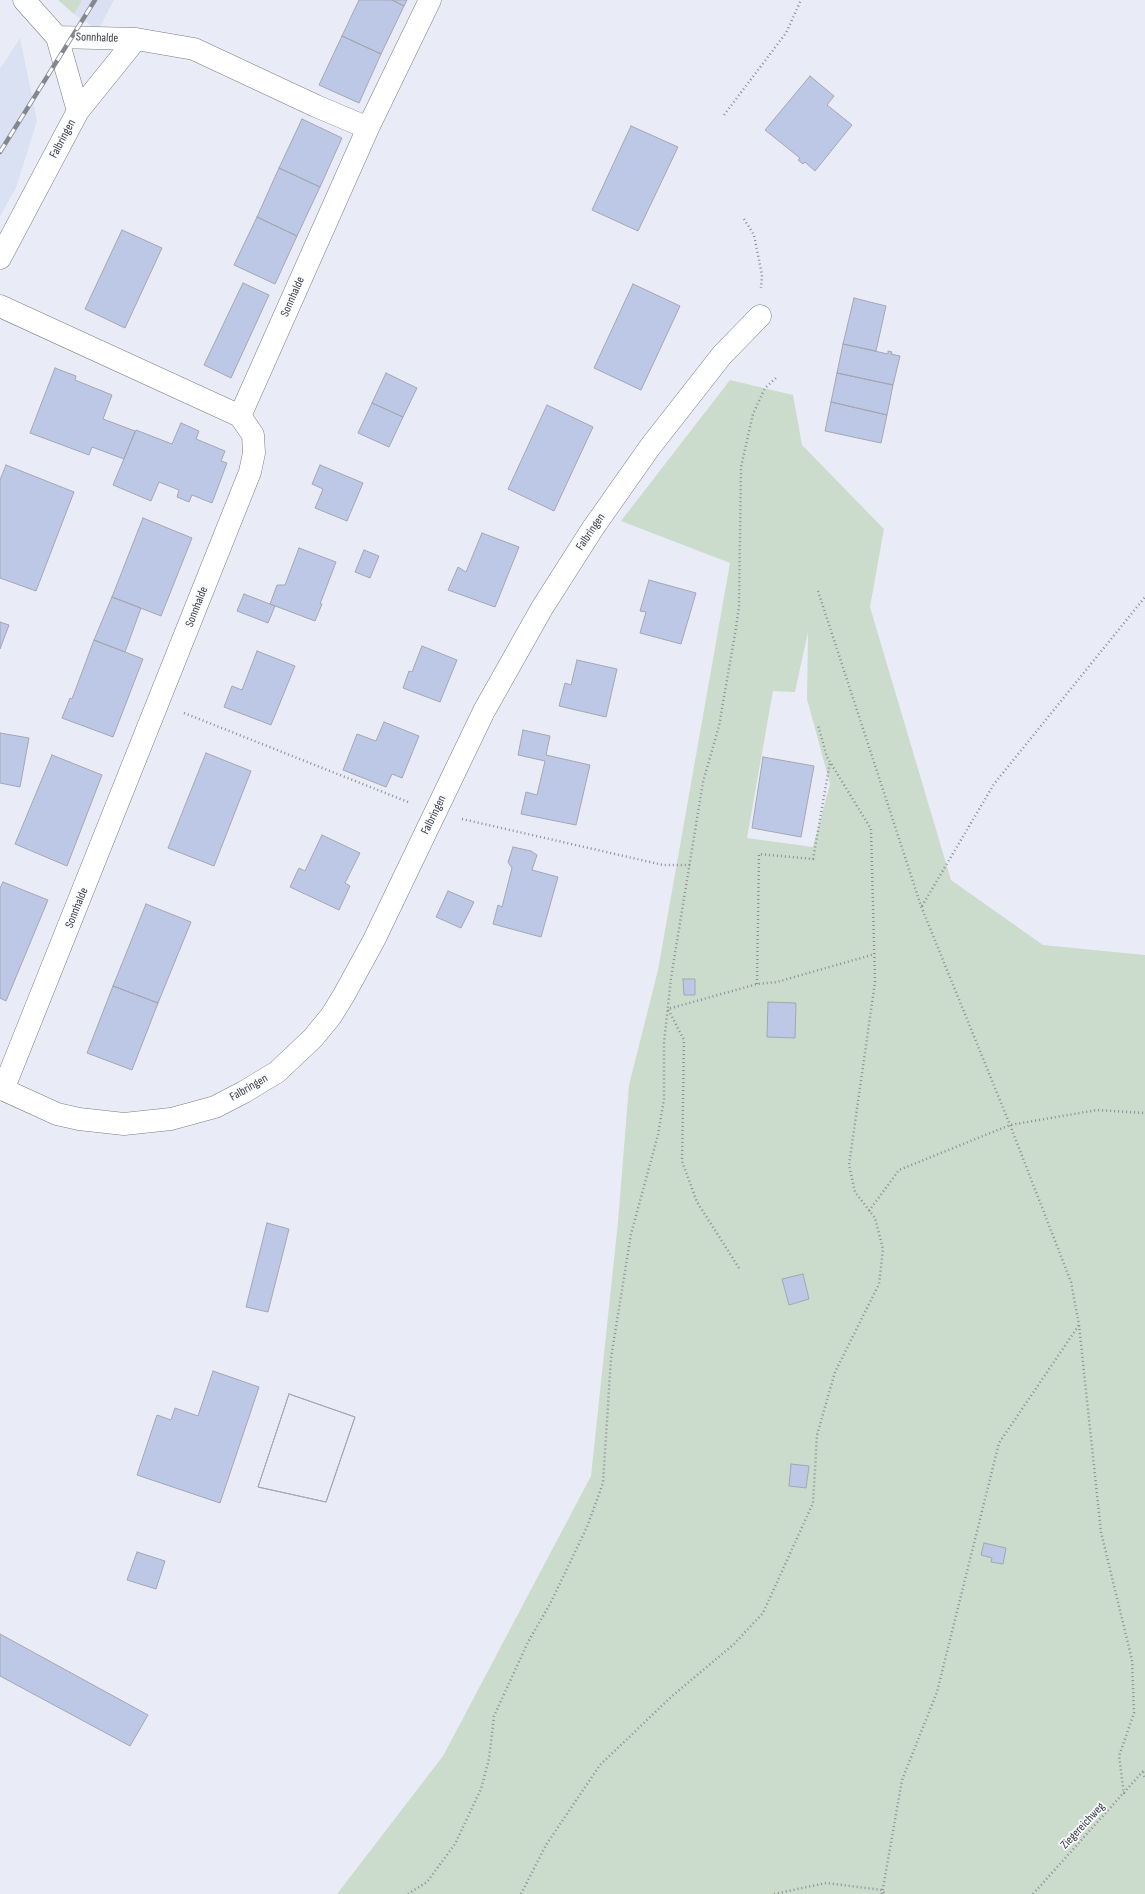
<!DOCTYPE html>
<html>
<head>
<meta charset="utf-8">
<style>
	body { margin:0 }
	canvas { display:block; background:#e9ecf7 }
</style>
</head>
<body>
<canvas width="1145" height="1894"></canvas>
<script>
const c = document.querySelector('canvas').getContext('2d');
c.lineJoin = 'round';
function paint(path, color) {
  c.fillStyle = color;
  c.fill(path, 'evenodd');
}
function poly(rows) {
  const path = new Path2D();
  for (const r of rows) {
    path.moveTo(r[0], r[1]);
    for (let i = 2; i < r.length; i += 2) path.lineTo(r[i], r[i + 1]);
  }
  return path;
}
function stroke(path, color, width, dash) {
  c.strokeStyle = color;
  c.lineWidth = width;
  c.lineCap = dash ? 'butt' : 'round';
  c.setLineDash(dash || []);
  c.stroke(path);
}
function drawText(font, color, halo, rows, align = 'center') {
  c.font = font + ' "Sofia Sans Condensed",sans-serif';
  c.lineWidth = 3.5;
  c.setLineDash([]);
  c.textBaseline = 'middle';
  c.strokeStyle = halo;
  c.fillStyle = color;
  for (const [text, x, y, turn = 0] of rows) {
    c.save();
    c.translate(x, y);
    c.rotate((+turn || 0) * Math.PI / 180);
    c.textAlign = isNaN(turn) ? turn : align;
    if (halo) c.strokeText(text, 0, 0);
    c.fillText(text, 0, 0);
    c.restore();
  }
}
paint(poly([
	[82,0,114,0,98,30,74,14],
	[20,38,37,121,16,188,0,216,0,69]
]), '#dae1f2');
paint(poly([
	[58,0,82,0,74,14],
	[730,380,793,395,802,445,884,529,870,607,951,880,1043,945,1145,955,1145,1894,337,1894,443,1756,591,1476,618,1222,629,1085,658,970,730,563,621,521],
	[808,632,807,699,830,784,813,847,747,838,773,691,795,692]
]), '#cbdccc');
const building = poly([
	[359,0,392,0,404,6,381,54,342,36,359,0],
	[392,0,407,0,404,6,392,0],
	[342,36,381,54,359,103,319,85,342,36],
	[810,76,834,96,827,105,852,125,815,171,805,162,803,164,798,160,800,158,765,130,810,76],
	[302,119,342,138,320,187,279,168,302,119],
	[631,126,678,147,638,231,592,210,631,126],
	[279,168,320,187,297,236,257,217,279,168],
	[257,217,297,236,275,284,234,265,257,217],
	[122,230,162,248,125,328,85,309,122,230],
	[243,283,269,295,231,378,204,365,243,283],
	[633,284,680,306,641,390,594,368,633,284],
	[854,298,886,306,876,351,843,344,854,298],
	[843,344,888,354,888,351,892,352,891,354,900,356,893,385,837,373,843,344],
	[55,368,76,376,75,380,112,395,103,419,135,431,124,459,92,447,89,455,30,433,55,368],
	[386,373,417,388,403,417,372,403,386,373],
	[837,373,893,385,887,415,831,402,837,373],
	[831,402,887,415,881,443,825,431,831,402],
	[372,403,403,417,389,447,358,433,372,403],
	[547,405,593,427,554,511,508,489,547,405],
	[181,423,199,431,196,439,225,451,221,461,227,463,212,503,192,495,189,502,177,497,179,490,159,482,151,501,113,485,136,430,172,444,181,423],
	[6,465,74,492,36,591,0,578,0,480,6,465],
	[320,465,363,483,347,521,315,508,323,489,312,484,320,465],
	[143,518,192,538,161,616,112,597,143,518],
	[482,533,519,547,495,607,448,590,458,567,466,572,482,533],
	[299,548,336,562,320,604,322,604,315,621,270,604,277,585,285,585,299,548],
	[364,550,379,556,370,578,355,572,364,550],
	[649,580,696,593,681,644,640,633,646,612,640,611,649,580],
	[244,594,275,606,268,623,237,611,244,594],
	[112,597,141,608,125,652,94,640,112,597],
	[0,622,9,625,0,649,0,622],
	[94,640,143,659,113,737,62,718,70,698,72,699,94,640],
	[422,646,457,660,440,702,403,688,409,671,412,672,422,646],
	[257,651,295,666,271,725,224,707,232,686,242,690,257,651],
	[577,660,617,669,606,717,559,706,565,683,571,685,577,660],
	[384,722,419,736,402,778,392,774,386,787,343,770,357,734,376,741,384,722],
	[523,730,550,736,546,755,590,765,576,825,521,814,526,792,537,795,545,761,518,755,523,730],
	[0,733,29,738,20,787,0,783,0,733],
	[206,753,251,771,214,866,168,848,206,753],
	[52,755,102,775,67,866,15,844,52,755],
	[763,757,814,766,801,837,752,828,763,757],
	[322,835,360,853,345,883,350,886,339,910,290,887,299,868,305,871,322,835],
	[513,847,531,851,537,855,532,870,558,877,541,937,493,924,498,905,502,907,512,868,508,862,513,847],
	[3,882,48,900,6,1001,0,998,0,888,3,882],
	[448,891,474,902,461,928,436,917,448,891],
	[146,904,191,922,158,1003,113,986,146,904],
	[683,979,695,979,695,995,684,995,683,979],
	[113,986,158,1003,132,1070,87,1053,113,986],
	[768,1002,796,1003,795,1038,767,1037,768,1002],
	[267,1223,289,1229,268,1312,246,1307,267,1223],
	[803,1274,809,1299,789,1305,782,1279,803,1274],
	[213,1371,259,1387,220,1503,137,1475,157,1415,171,1420,175,1408,198,1416,213,1371],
	[289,1394,355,1417,326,1502,258,1487,289,1394],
	[289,1394,355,1417,326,1502,258,1487,289,1394],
	[791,1464,809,1466,806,1488,789,1486,791,1464],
	[984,1543,1006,1548,1003,1564,991,1562,992,1558,981,1555,984,1543],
	[137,1552,165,1561,156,1589,127,1580,137,1552],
	[0,1634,148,1715,130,1746,0,1676,0,1634]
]);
paint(building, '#bdc8e6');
stroke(building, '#a4a7b1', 1);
const minor = poly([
	[57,37,136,39],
	[78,111,136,39,194,49,316,106,368,128],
	[0,258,78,111,57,37,24,0],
	[0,306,240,416],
	[0,1088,57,1114,79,1119,124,1124,171,1119,215,1107,244,1092,277,1072,313,1038,331,1016,344,995,374,940,484,711,542,608,593,528,650,447,722,355,760,316],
	[3,1090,250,472,254,453,253,435,240,416,368,128,430,0]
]);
stroke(minor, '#7a7d86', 23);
stroke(poly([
	[724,115,786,33,801,0],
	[744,219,754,235,762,275,761,288],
	[818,591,921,906,1010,1125,1071,1282,1079,1325,1101,1532,1132,1660,1134,1713,1119,1756,1124,1794],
	[184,713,408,802],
	[462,819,663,865,691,865],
	[922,906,994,784,1145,597],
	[757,984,759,854,813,859,830,762],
	[869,1211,899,1170,1010,1125,1097,1110,1145,1113],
	[739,1268,697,1202,682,1161,684,1040,668,1009,757,984,777,982,875,954],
	[1143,1772,1145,1778],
	[408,1894,427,1882,455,1844,481,1789,489,1759,494,1716,528,1642,550,1604,587,1527,603,1483,611,1358,631,1234,658,1135,664,1099,664,1043,671,978,703,782,719,726,736,628,739,606,741,467,753,414,765,388,776,378],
	[521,1894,546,1845,600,1765,671,1697,734,1644,763,1613,813,1503,817,1435,835,1372,879,1284,883,1249,875,1218,855,1192,849,1165,875,982,871,829,827,757,818,725],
	[774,1894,826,1883,882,1890,885,1894],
	[882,1894,902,1780,937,1692,999,1443,1079,1325],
	[1033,1894,1145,1769]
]), '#8b8d94', 2.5, [1, 3]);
stroke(minor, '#fff', 22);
const rail = poly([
	[0,152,95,0]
]);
stroke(rail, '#85878e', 4.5);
stroke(rail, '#f8fafe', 3, [9]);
drawText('12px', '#3b3d41', '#f8fafe', [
	["Sonnhalde",97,38,2],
	["Falbringen",63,139,-62],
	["Sonnhalde",293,297,-66],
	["Falbringen",591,532,-56],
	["Sonnhalde",197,607,-69],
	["Falbringen",434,815,-64],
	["Sonnhalde",77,908,-68],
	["Falbringen",249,1088,-30],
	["Ziegereichweg",1083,1826,-47]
]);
</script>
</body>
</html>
